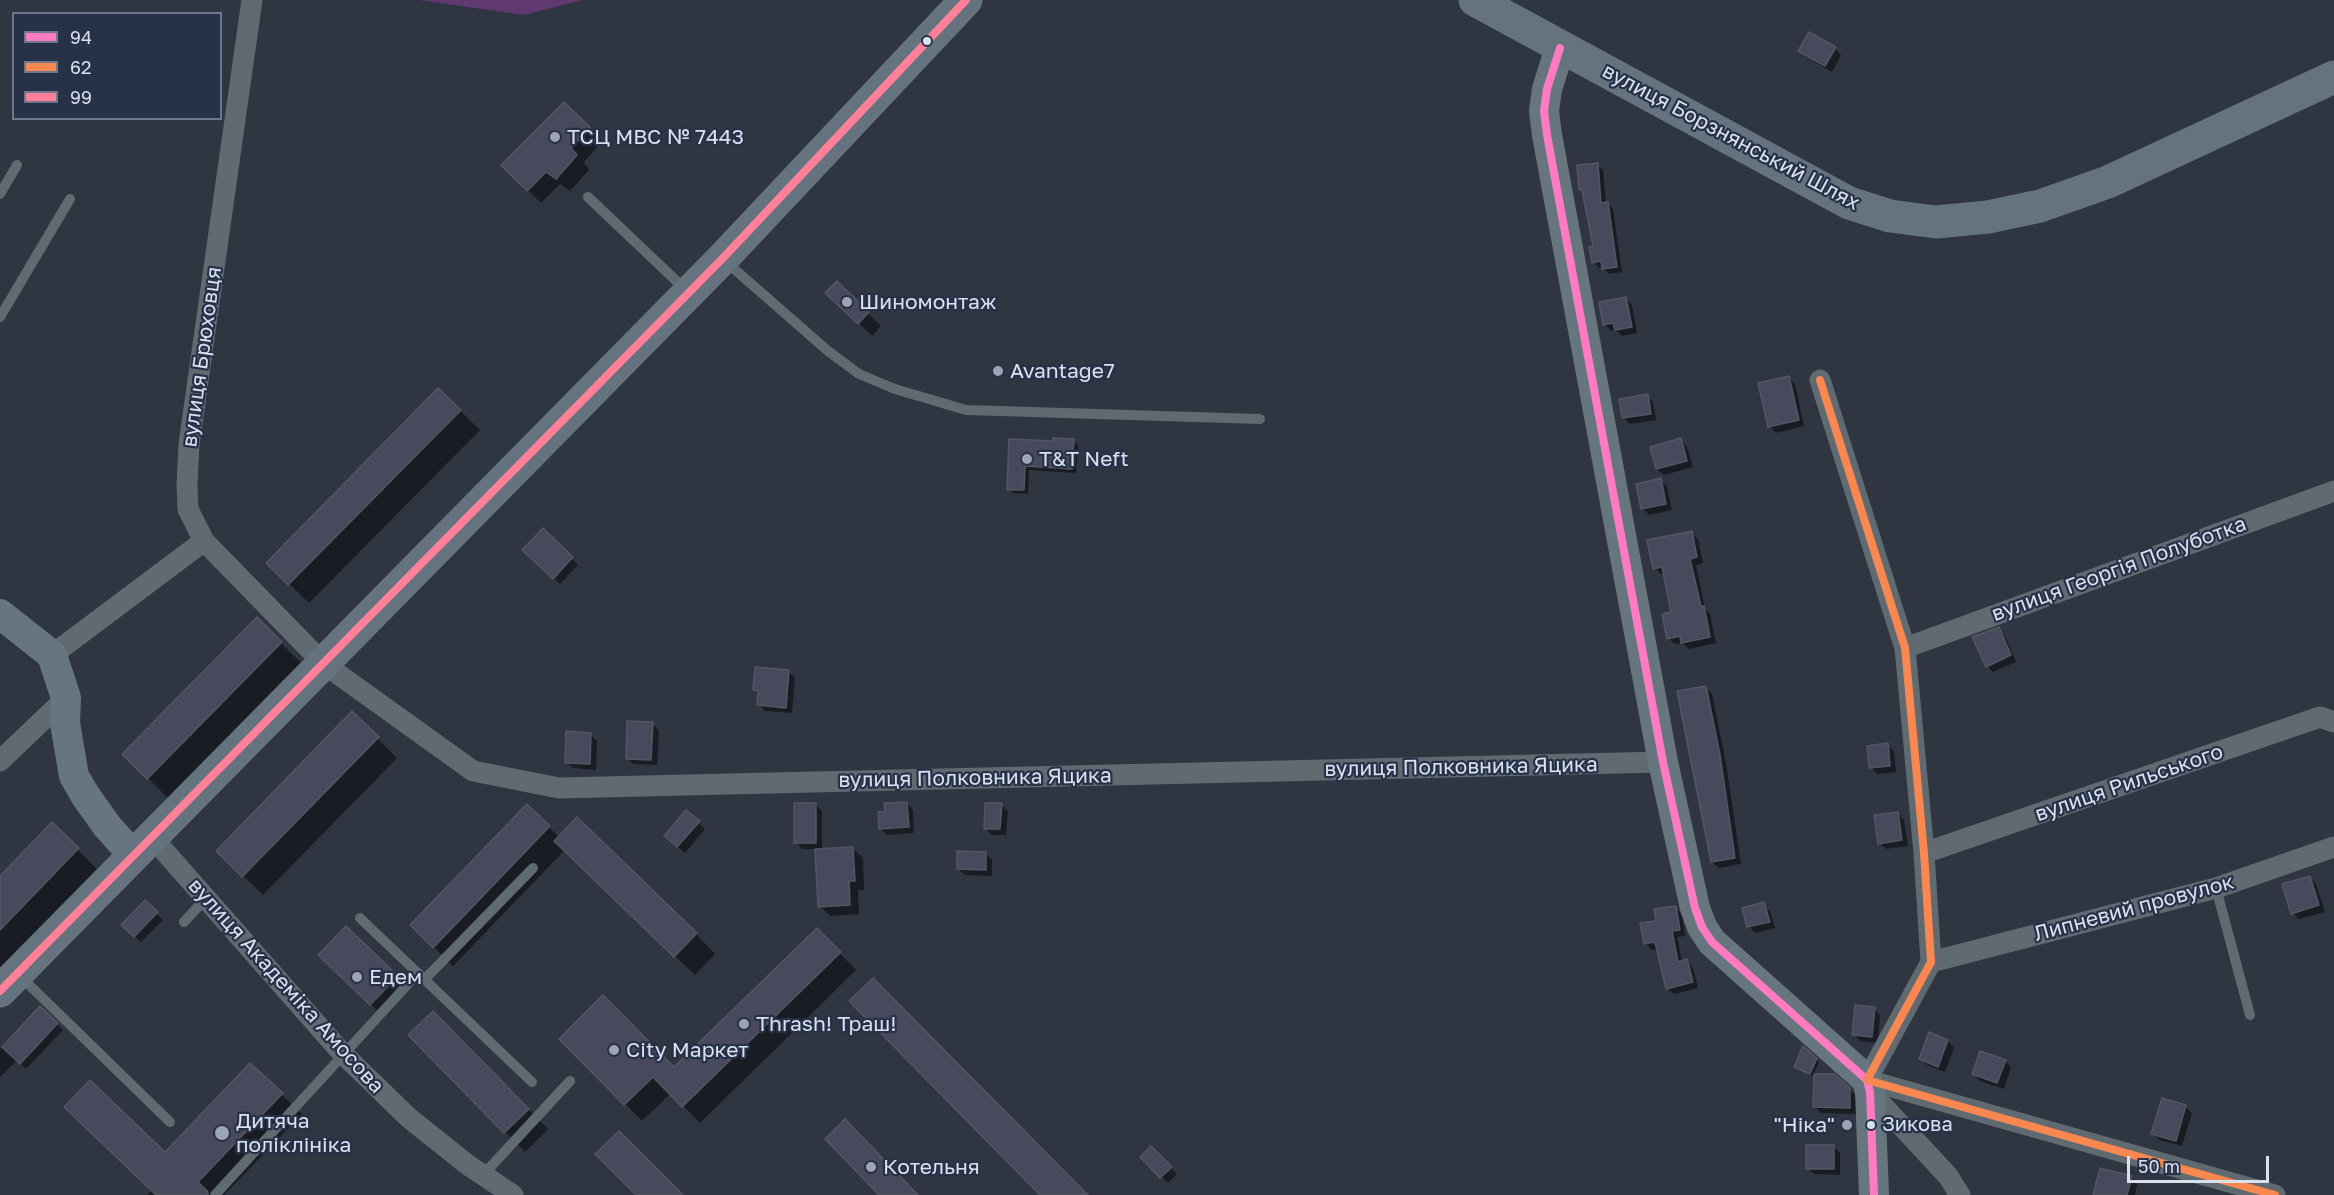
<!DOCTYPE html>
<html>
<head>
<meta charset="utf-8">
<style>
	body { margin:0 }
	#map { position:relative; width:2334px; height:1195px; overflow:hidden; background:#2f3541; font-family:"Golos Text",sans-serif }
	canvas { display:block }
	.legend { position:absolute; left:12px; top:12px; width:210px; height:108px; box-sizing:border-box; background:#273249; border:2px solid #6e788b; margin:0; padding:8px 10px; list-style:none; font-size:18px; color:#d9e1ef }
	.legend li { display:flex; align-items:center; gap:12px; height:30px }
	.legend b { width:30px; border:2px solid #6e788b }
	.scale { position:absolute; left:2127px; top:1156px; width:142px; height:27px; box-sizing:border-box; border:3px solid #d9e1ef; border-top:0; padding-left:8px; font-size:18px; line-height:21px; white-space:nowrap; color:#d9e1ef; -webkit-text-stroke:4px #273249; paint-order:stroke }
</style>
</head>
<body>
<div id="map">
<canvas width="2334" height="1195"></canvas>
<ul class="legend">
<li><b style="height:8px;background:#fe7ac1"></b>94</li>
<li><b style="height:8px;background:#f88751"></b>62</li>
<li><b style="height:8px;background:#ff8098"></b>99</li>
</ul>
<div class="scale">50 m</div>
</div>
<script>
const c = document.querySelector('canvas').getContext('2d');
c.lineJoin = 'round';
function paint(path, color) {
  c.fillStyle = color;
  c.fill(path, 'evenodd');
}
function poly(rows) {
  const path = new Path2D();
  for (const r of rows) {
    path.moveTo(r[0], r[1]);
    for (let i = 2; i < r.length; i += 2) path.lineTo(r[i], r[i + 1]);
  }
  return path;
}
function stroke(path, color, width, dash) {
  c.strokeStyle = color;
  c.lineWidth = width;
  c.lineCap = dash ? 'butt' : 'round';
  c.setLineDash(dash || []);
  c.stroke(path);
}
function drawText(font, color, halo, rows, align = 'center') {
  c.font = font + ' "Golos Text",sans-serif';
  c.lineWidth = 4.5;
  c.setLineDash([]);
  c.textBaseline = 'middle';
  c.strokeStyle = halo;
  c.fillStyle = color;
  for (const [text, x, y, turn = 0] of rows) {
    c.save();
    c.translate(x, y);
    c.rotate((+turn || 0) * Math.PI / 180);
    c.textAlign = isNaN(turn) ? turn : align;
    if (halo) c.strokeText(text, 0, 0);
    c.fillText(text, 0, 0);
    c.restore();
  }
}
paint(poly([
	[419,0,583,0,524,15]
]), '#603971');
paint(poly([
	[1835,48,1841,55,1832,72,1806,57,1800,51],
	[589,128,602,141,584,162,589,170,570,191,560,184,541,203,503,165],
	[1597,165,1603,170,1606,204,1608,203,1613,209,1622,272,1609,274,1603,267,1599,268,1594,262,1595,247,1585,194,1580,190],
	[1626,299,1632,305,1637,333,1622,336,1616,330,1611,331,1605,324],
	[841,306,868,313,881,326,872,336],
	[1789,378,1795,384,1804,426,1776,433,1770,426],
	[439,390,480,430,309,603,268,563],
	[1647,396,1653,402,1656,420,1630,424,1624,418],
	[1681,440,1687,447,1693,467,1664,475,1657,469],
	[1010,441,1054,443,1073,441,1078,445,1076,473,1029,470,1028,494,1013,493,1008,489],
	[1660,480,1667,486,1672,510,1649,515,1643,509],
	[543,530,578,565,560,584,524,550],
	[1691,533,1698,539,1703,563,1696,565,1705,609,1710,614,1716,643,1689,649,1683,643,1675,644,1668,638,1673,614,1665,574,1661,574,1655,568],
	[257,619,301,663,168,798,124,754],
	[1998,629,2005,636,2016,662,1993,672,1987,666],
	[789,672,795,678,792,713,765,711,759,704,759,695,754,690],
	[1706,688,1712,694,1726,763,1741,864,1719,868,1712,862],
	[352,713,397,758,263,895,218,851],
	[652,724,659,730,657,765,634,764,627,758],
	[590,734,597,741,596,770,573,768,566,762],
	[1887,745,1894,751,1896,772,1877,774,1871,767],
	[907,803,913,810,914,833,887,835,880,828],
	[816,805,822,811,822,850,852,848,863,858,864,890,858,890,859,914,830,916,820,906,817,849,802,849,796,842],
	[1001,805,1008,811,1006,835,992,835,985,828],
	[527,806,559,837,696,934,715,954,695,975,565,850,453,966,412,925],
	[686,812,705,829,685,853,672,842],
	[1897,813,1904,820,1908,846,1886,849,1880,843],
	[52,824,97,869,0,970,0,878],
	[985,853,992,860,992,876,965,875,958,869],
	[2310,877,2316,884,2325,912,2299,919,2293,913],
	[145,903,163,920,141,942,123,925],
	[1763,904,1770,911,1775,928,1755,933,1749,926],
	[1675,907,1682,914,1685,936,1677,937,1682,962,1687,961,1693,968,1698,988,1674,994,1667,988,1658,949,1652,950,1645,943,1658,922],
	[346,928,407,987,381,1014,320,955],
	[817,930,856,970,700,1123,671,1093,642,1121,561,1039,674,1069],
	[40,1008,63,1030,26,1069,17,1060,0,1077,0,1049],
	[1874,1009,1880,1015,1878,1043,1860,1041,1854,1034],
	[433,1013,548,1129,525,1152,410,1035],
	[1930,1034,1948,1041,1954,1048,1945,1072,1927,1065,1920,1059],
	[1804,1049,1819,1062,1813,1076,1796,1067],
	[2005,1061,2011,1067,2004,1089,1980,1081,1973,1074],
	[250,1065,302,1114,224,1195,147,1195,152,1190,165,1154],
	[1849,1089,1856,1096,1856,1114,1821,1113,1815,1106],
	[2185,1107,2192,1113,2182,1146,2159,1140,2153,1133],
	[1834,1147,1840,1153,1840,1175,1814,1174,1807,1168],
	[1151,1148,1177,1174,1168,1183,1142,1157],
	[2131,1177,2137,1184,2135,1195,2095,1195]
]), '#0007');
const building = poly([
	[1809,32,1836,47,1825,66,1798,51,1809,32],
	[564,102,590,127,571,148,577,155,556,179,546,172,527,191,501,165,564,102],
	[1598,163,1601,203,1608,202,1617,267,1602,269,1601,261,1592,263,1589,247,1593,246,1582,190,1579,190,1577,165,1598,163],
	[837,281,869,312,858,324,825,293,837,281],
	[1626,297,1632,327,1615,330,1613,323,1603,325,1599,302,1626,297],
	[1789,376,1799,420,1768,427,1758,383,1789,376],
	[438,388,461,410,288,585,266,563,438,388],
	[1648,394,1651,414,1622,418,1619,399,1648,394],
	[1053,438,1074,439,1072,469,1025,466,1024,490,1007,490,1009,439,1053,441,1053,438],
	[1681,438,1687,461,1656,469,1650,447,1681,438],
	[1661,478,1666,504,1641,509,1636,484,1661,478],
	[543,528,573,557,553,579,522,550,543,528],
	[1692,531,1697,557,1690,559,1701,606,1704,606,1710,637,1681,643,1680,636,1667,639,1662,614,1671,612,1662,567,1653,569,1647,540,1692,531],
	[257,617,282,642,147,779,122,754,257,617],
	[1999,627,2011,655,1986,667,1972,637,1999,627],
	[755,667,789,670,786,708,757,705,758,691,753,690,755,667],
	[1706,686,1720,755,1735,858,1711,862,1677,691,1706,686],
	[352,711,379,737,242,877,216,851,352,711],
	[627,721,653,722,651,760,626,759,627,721],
	[566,731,591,733,590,764,565,763,566,731],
	[1888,743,1890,766,1869,768,1867,746,1888,743],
	[907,802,909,827,879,829,878,812,885,811,884,803,907,802],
	[794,803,816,803,816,843,794,843,794,803],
	[985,803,1002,803,1000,829,984,829,985,803],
	[527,804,550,826,433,948,410,925,527,804],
	[686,810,700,821,677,847,664,836,686,810],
	[1898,812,1902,840,1878,844,1874,815,1898,812],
	[577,817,697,933,674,957,554,841,577,817],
	[52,822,79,848,0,930,0,876,52,822],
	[853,847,855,881,849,881,850,905,818,907,815,849,853,847],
	[957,851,986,852,986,870,957,869,957,851],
	[2310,876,2319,905,2291,914,2282,884,2310,876],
	[145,900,158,912,134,937,121,925,145,900],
	[1764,902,1770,922,1747,927,1742,908,1764,902],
	[1676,906,1680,930,1672,931,1678,962,1687,959,1693,982,1666,989,1655,942,1644,944,1640,923,1656,921,1654,909,1676,906],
	[346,926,398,976,370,1005,318,955,346,926],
	[817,928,841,952,682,1107,653,1077,624,1105,559,1039,603,995,674,1067,817,928],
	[873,978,1088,1195,1040,1195,849,1001,873,978],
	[1855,1005,1875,1007,1872,1037,1852,1035,1855,1005],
	[40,1006,58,1023,20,1064,2,1047,40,1006],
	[433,1011,529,1109,504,1133,408,1035,433,1011],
	[1929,1032,1948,1040,1938,1067,1919,1059,1929,1032],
	[1803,1046,1817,1058,1810,1074,1794,1067,1803,1046],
	[1980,1051,2006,1060,1997,1083,1972,1074,1980,1051],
	[250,1063,283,1093,198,1182,208,1192,208,1195,156,1195,64,1107,90,1080,165,1152,250,1063],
	[1814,1074,1835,1074,1850,1088,1850,1108,1813,1107,1814,1074],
	[2162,1098,2186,1105,2176,1141,2151,1134,2162,1098],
	[845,1119,918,1195,879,1195,825,1139,845,1119],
	[619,1131,683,1195,636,1195,595,1154,619,1131],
	[1806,1145,1834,1145,1834,1169,1806,1169,1806,1145],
	[1151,1146,1172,1167,1160,1178,1140,1157,1151,1146],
	[2100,1168,2132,1176,2127,1195,2093,1195,2100,1168]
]);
paint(building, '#49495d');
stroke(building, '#545761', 1.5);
stroke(poly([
	[0,194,17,165],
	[588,197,687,291],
	[725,261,828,351,859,374,895,389,966,410,1260,419],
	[0,317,70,199],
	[2216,888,2250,1015],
	[360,918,532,1082],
	[184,922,206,898],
	[20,976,170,1122],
	[424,980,533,868],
	[483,1175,570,1081],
	[215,1195,418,973]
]), '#5f6a71', 10);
stroke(poly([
	[252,0,189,444,187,485,188,509,204,541,324,664,473,771,559,788,1663,762],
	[1820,380,1905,648,1924,853,1931,962,1867,1080,2275,1195],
	[1905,648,2334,491],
	[52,655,204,541],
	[0,761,66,698],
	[151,836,343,1054,409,1118,468,1165,513,1195],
	[1924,853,2320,717,2334,722],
	[1931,962,2216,888,2334,847],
	[1870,1092,1948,1176,1960,1195]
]), '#5f6a71', 21);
stroke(poly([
	[1560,48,1547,89,1544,111,1547,135,1663,762,1695,908,1702,927,1712,942,1867,1080,1870,1092,1874,1195],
	[0,614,52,655,66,698,65,723,74,776,85,795,107,826,133,855]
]), '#67757f', 30);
stroke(poly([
	[1475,0,1849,203,1890,216,1936,222,1988,217,2040,206,2108,182,2334,77],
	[0,991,723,258,966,0]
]), '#65737e', 33);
stroke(poly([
	[1560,48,1547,89,1544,111,1547,135,1663,762,1695,908,1702,927,1712,942,1867,1080,1870,1092,1874,1195]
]), '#fe7ac1', 8);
stroke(poly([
	[1820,380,1905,648,1924,853,1931,962,1867,1080,2275,1195]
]), '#f88751', 8);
stroke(poly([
	[0,991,723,258,966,0]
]), '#ff8098', 8);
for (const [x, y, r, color] of [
	[927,41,5,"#d9e1ef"],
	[555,137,6,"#9ea5b2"],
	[847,302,6,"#9ea5b2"],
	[998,371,6,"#9ea5b2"],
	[1027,459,6,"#9ea5b2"],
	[357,977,6,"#9ea5b2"],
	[744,1024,6,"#9ea5b2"],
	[614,1050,6,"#9ea5b2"],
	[1847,1125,6,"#9ea5b2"],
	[1871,1125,5,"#d9e1ef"],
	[222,1133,8,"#9ea5b2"],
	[871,1167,6,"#9ea5b2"]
]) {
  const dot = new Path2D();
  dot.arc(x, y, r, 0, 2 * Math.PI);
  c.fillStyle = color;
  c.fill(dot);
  stroke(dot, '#273249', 2);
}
drawText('20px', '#d9e1ef', '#273249', [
	["Зикова",1882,1125]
], 'left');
drawText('21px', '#d9e1ef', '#273249', [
	["ТСЦ МВС № 7443",567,137],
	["Шиномонтаж",859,302],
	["Avantage7",1010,371],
	["T&T Neft",1039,459],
	["Едем",369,977],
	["Thrash! Траш!",756,1024],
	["City Маркет",626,1050],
	["Дитяча",236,1121],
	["поліклініка",236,1145],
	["\"Ніка\"",1835,1125,"right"],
	["Котельня",883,1167]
], 'left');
drawText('21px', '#d9e1ef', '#273249', [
	["вулиця Борзнянський Шлях",1731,137,28],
	["вулиця Брюховця",202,357,-82],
	["вулиця Георгія Полуботка",2119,569,-20],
	["вулиця Полковника Яцика",1461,767,-1],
	["вулиця Полковника Яцика",975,778,-1],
	["вулиця Рильського",2129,783,-19],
	["Липневий провулок",2134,908,-15],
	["вулиця Академіка Амосова",286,986,48]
]);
</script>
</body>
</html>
